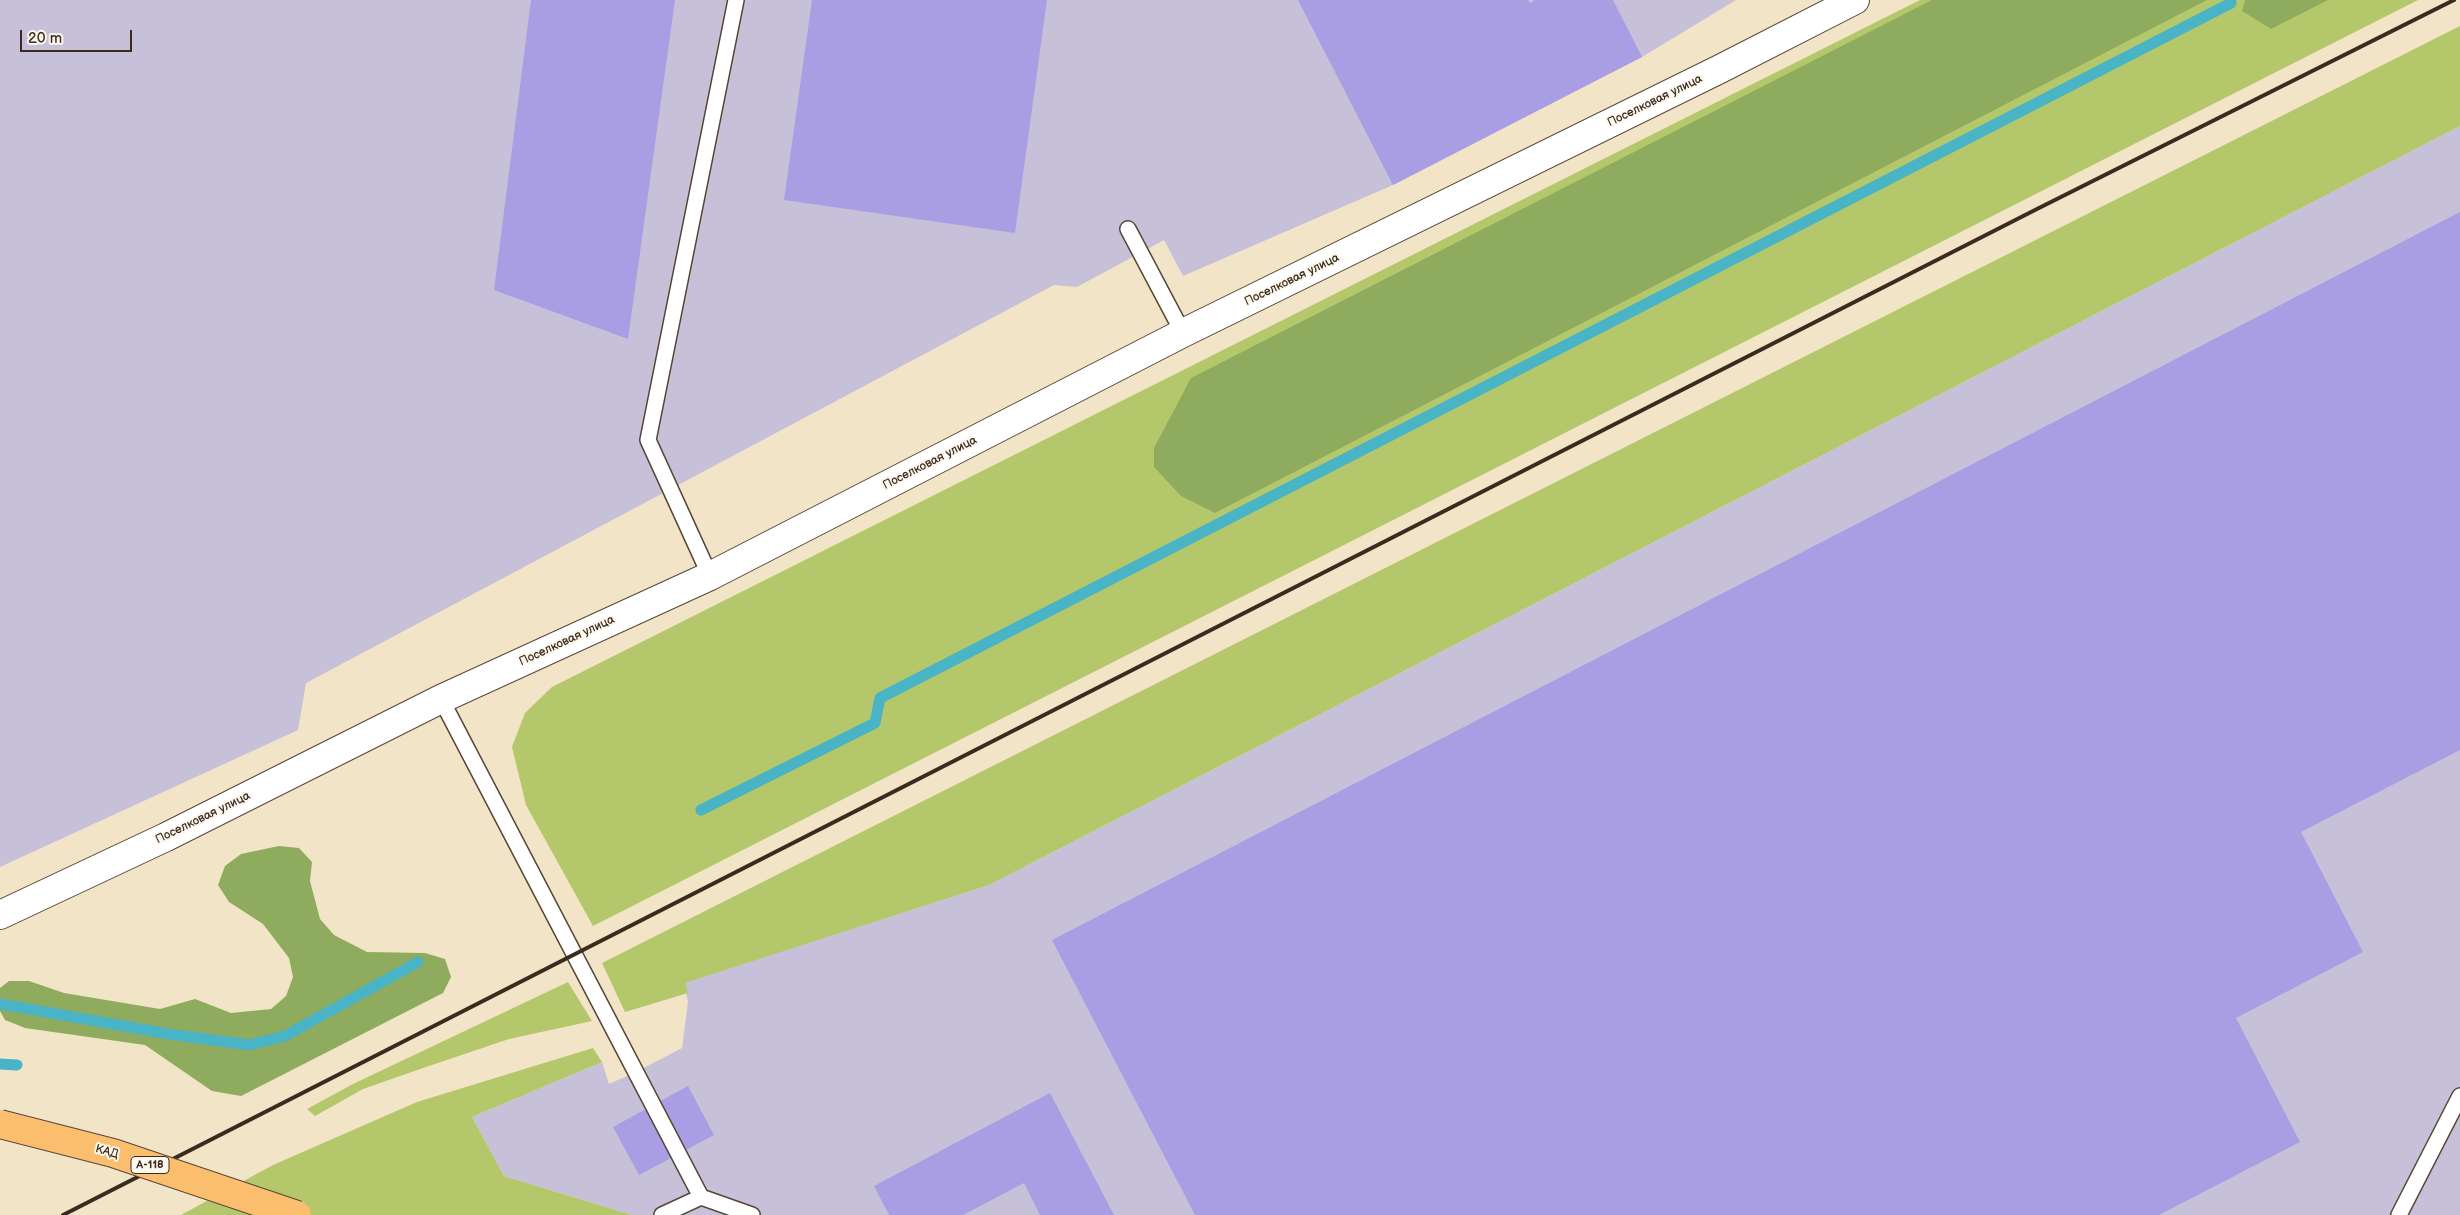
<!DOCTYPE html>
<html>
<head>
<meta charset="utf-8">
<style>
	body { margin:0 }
	#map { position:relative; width:2460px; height:1215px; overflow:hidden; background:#f2e4c7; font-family:"Balsamiq Sans",sans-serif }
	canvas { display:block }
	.scale { position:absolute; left:20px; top:30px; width:112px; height:22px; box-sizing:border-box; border:2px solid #3b2a1e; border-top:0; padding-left:6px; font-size:15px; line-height:18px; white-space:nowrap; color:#3b2a1e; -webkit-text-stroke:4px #fbf7ec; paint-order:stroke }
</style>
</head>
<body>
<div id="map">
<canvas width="2460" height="1215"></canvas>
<div class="scale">20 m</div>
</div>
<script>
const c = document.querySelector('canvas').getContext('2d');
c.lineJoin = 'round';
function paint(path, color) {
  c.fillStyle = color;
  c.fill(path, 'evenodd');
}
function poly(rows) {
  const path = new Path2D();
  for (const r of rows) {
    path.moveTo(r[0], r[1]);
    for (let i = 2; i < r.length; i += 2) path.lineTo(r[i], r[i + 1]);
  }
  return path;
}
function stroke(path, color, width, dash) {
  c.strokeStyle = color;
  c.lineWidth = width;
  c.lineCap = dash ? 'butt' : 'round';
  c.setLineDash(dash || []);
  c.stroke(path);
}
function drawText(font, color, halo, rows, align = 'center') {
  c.font = font + ' "Balsamiq Sans",sans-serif';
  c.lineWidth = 4;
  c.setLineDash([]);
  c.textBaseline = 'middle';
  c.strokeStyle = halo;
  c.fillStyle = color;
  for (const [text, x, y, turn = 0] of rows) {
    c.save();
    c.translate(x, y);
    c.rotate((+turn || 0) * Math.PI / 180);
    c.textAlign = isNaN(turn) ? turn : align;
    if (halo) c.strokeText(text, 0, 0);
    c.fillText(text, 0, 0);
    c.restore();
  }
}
paint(poly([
	[0,0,1736,0,1642,57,1393,185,1183,276,1164,240,1077,287,1054,285,306,683,298,730,0,867],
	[2460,126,2460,1215,632,1215,504,1176,472,1117,602,1062,609,1084,636,1072,682,1048,688,1002,684,983,989,885]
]), '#c7c0d9');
paint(poly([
	[1920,0,2418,0,593,926,526,805,512,747,525,713,552,687],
	[2460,26,2460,126,989,885,685,983,688,993,625,1012,602,963],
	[568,982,592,1021,509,1039,426,1067,363,1089,315,1116,307,1109,353,1084],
	[593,1048,602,1062,472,1117,504,1176,632,1215,181,1215,273,1165,417,1102]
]), '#b4c76a');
paint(poly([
	[1932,0,2207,0,1215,513,1181,496,1154,467,1154,448,1191,378],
	[2245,0,2328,0,2271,29,2242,11],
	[279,846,299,848,312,862,310,881,320,919,334,935,367,952,425,953,445,959,451,977,443,993,241,1096,212,1091,145,1045,25,1028,5,1020,0,1011,0,988,9,981,29,981,64,993,160,1009,195,999,231,1013,271,1009,286,996,293,977,289,958,263,924,229,902,218,885,225,866,241,854]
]), '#8fac5e');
stroke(poly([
	[701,810,875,723,880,698,2231,3],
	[0,1004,169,1034,249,1045,285,1036,418,962],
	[0,1064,17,1065]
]), '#49b4c6', 11);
paint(poly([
	[531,0,675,0,628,339,494,290],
	[812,0,1047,0,1015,233,784,200],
	[1298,0,1528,0,1530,3,1535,0,1613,0,1642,57,1393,185],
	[2460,212,2460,750,2301,832,2363,952,2236,1018,2300,1142,2159,1215,1195,1215,1052,940],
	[688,1086,714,1135,639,1175,613,1127],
	[1050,1093,1114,1215,1040,1215,1024,1183,963,1215,889,1215,874,1186]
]), '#a99ee3');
const service = poly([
	[1128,229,1183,333],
	[710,576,648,440,736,0],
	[441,699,701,1197],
	[662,1215,701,1197,752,1215],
	[2399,1215,2460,1096]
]);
const minor = poly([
	[0,915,166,837,441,699,710,576,1183,333,1720,69,1855,0]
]);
stroke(service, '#564637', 18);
stroke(minor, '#564637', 30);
stroke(service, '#fff', 15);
stroke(minor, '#fff', 28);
stroke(poly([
	[63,1215,2035,210,2454,0]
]), '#3b2a1e', 4);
const motorwayBridge = poly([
	[0,1124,113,1153,297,1215]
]);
stroke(motorwayBridge, '#564637', 30, []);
stroke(motorwayBridge, '#fbbd6e', 28);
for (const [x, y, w] of [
	[150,1165,38]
]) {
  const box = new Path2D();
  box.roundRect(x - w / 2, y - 8.5, w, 17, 4);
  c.fillStyle = '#fbf7ec';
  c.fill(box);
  stroke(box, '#3b2a1e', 1);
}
drawText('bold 11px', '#3b2a1e', null, [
	["А-118",150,1165]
]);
drawText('12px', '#3b2a1e', '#fbf7ec', [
	["Поселковая улица",1655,101,-26],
	["Поселковая улица",1292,280,-26],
	["Поселковая улица",930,463,-27],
	["Поселковая улица",567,641,-25],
	["Поселковая улица",203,818,-26],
	["КАД",107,1152,16]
]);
</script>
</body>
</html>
